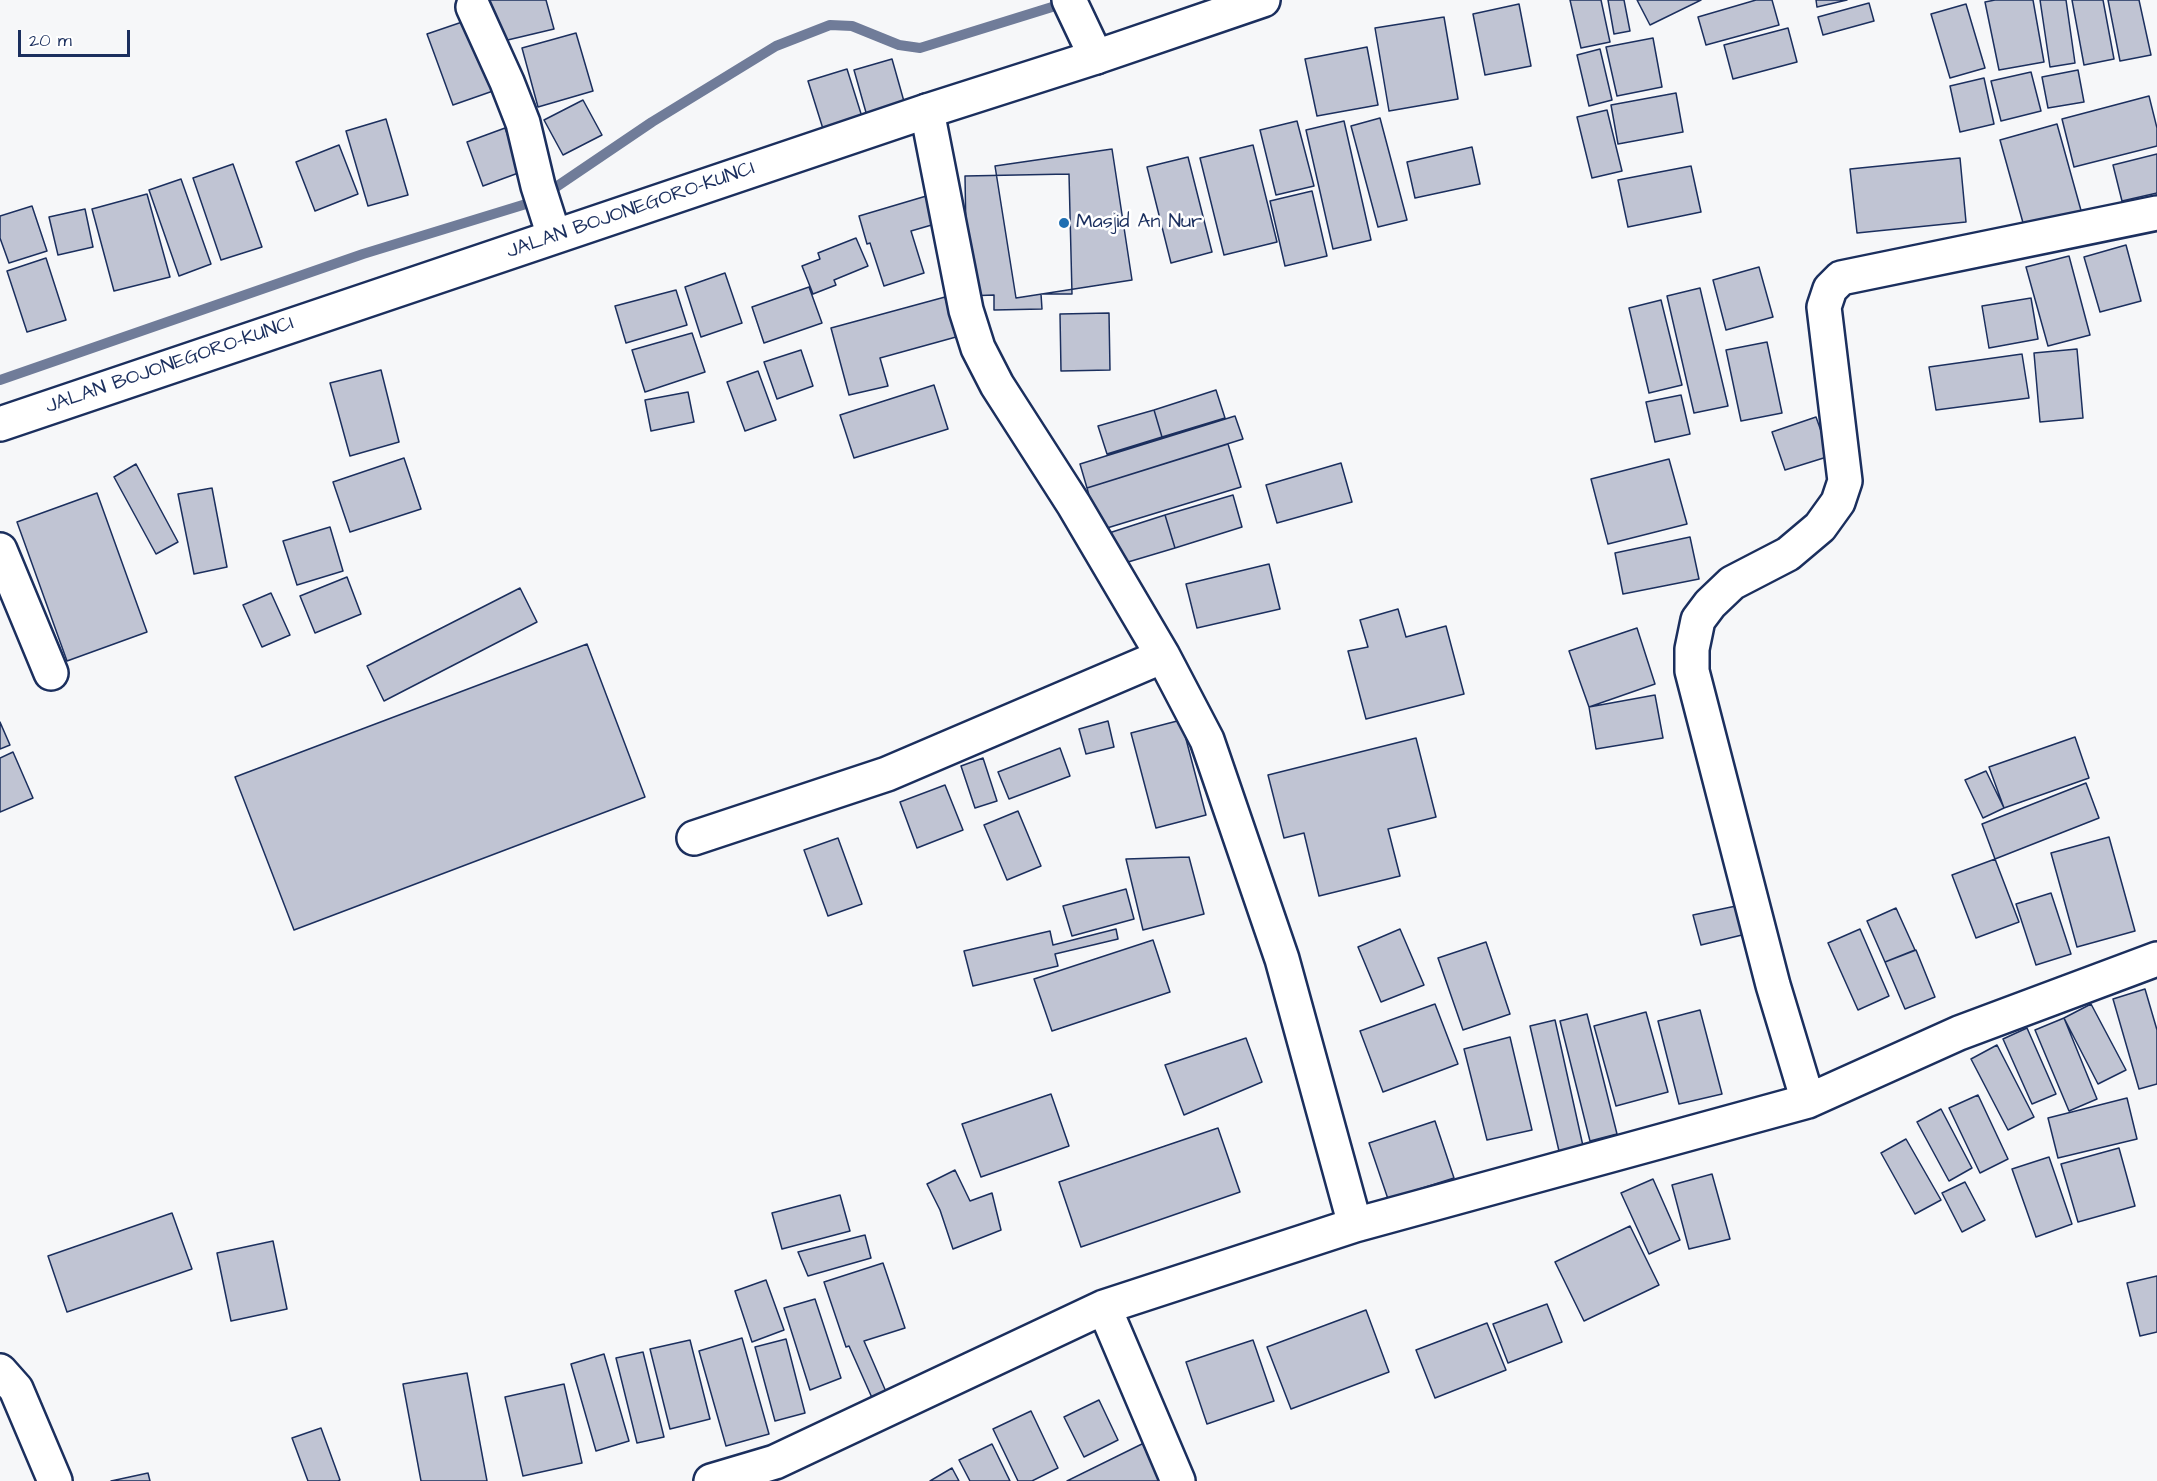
<!DOCTYPE html>
<html>
<head>
<meta charset="utf-8">
<style>
	body { margin:0 }
	#map { position:relative; width:2157px; height:1481px; overflow:hidden; background:#f6f7f9; font-family:"Architects Daughter",sans-serif }
	canvas { display:block }
	.scale { position:absolute; left:18px; top:30px; width:112px; height:27px; box-sizing:border-box; border:3px solid #1b2f5e; border-top:0; padding-left:8px; font-size:18px; line-height:21px; white-space:nowrap; color:#1b2f5e; -webkit-text-stroke:4px #fff; paint-order:stroke }
</style>
</head>
<body>
<div id="map">
<canvas width="2157" height="1481"></canvas>
<div class="scale">20 m</div>
</div>
<script>
const c = document.querySelector('canvas').getContext('2d');
c.lineJoin = 'round';
function poly(rows) {
  const path = new Path2D();
  for (const r of rows) {
    path.moveTo(r[0], r[1]);
    for (let i = 2; i < r.length; i += 2) path.lineTo(r[i], r[i + 1]);
  }
  return path;
}
function stroke(path, color, width, dash) {
  c.strokeStyle = color;
  c.lineWidth = width;
  c.lineCap = dash ? 'butt' : 'round';
  c.setLineDash(dash || []);
  c.stroke(path);
}
function paint(path, color) {
  c.fillStyle = color;
  c.fill(path, 'evenodd');
}
function drawText(font, color, halo, rows, align = 'center') {
  c.font = font + ' "Architects Daughter",sans-serif';
  c.lineWidth = 5;
  c.setLineDash([]);
  c.textBaseline = 'middle';
  c.strokeStyle = halo;
  c.fillStyle = color;
  for (const [text, x, y, turn = 0] of rows) {
    c.save();
    c.translate(x, y);
    c.rotate((+turn || 0) * Math.PI / 180);
    c.textAlign = isNaN(turn) ? turn : align;
    if (halo) c.strokeText(text, 0, 0);
    c.fillText(text, 0, 0);
    c.restore();
  }
}
stroke(poly([
	[0,380,363,254,526,204,556,187,652,122,776,46,830,25,852,26,899,45,920,48,1065,3]
]), '#707c99', 10);
const building = poly([
	[484,0,546,0,554,29,495,43,484,0],
	[1570,0,1601,0,1610,42,1581,48,1570,0],
	[1608,0,1624,0,1630,31,1614,34,1608,0],
	[1637,0,1701,0,1650,25,1637,0],
	[1756,0,1772,0,1779,25,1706,45,1698,17,1756,0],
	[1816,0,1847,0,1817,7,1816,0],
	[1995,0,2033,0,2044,62,1999,70,1985,2,1995,0],
	[2040,0,2066,0,2075,63,2050,67,2040,0],
	[2072,0,2103,0,2114,59,2084,65,2072,0],
	[2108,0,2139,0,2151,55,2120,61,2108,0],
	[1869,3,1874,21,1823,35,1818,17,1869,3],
	[1519,4,1531,66,1485,75,1473,14,1519,4],
	[1966,4,1985,68,1950,78,1931,14,1966,4],
	[1444,17,1458,99,1389,111,1375,28,1444,17],
	[468,20,493,91,453,105,427,34,468,20],
	[1788,28,1797,62,1733,79,1724,45,1788,28],
	[576,33,593,91,538,107,522,48,576,33],
	[1653,38,1662,87,1617,96,1606,47,1653,38],
	[1367,47,1378,105,1317,116,1305,59,1367,47],
	[1600,49,1612,100,1589,106,1577,55,1600,49],
	[892,59,905,105,867,116,854,70,892,59],
	[847,69,863,120,824,132,808,81,847,69],
	[2078,70,2084,102,2048,108,2042,77,2078,70],
	[2031,72,2041,111,2001,121,1991,81,2031,72],
	[1984,78,1994,124,1960,132,1950,86,1984,78],
	[1676,93,1683,132,1618,144,1611,105,1676,93],
	[2149,96,2157,128,2157,146,2074,167,2062,119,2149,96],
	[583,100,602,135,563,155,544,120,583,100],
	[1607,110,1622,171,1592,178,1577,117,1607,110],
	[1380,118,1407,220,1378,227,1351,126,1380,118],
	[386,119,408,195,368,206,346,131,386,119],
	[1297,121,1314,186,1276,195,1260,130,1297,121],
	[1344,121,1371,240,1333,249,1306,130,1344,121],
	[2057,124,2082,214,2025,230,2000,140,2057,124],
	[505,128,521,172,483,186,467,142,505,128],
	[339,145,358,194,315,211,296,162,339,145],
	[1253,145,1277,242,1224,255,1200,158,1253,145],
	[1472,147,1480,184,1415,198,1407,162,1472,147],
	[1112,149,1132,280,1016,298,995,166,1112,149],
	[2157,154,2157,193,2122,201,2113,165,2157,154],
	[1188,157,1212,252,1171,263,1147,167,1188,157],
	[1960,158,1966,222,1857,233,1850,169,1960,158],
	[233,164,262,247,221,260,193,178,233,164],
	[1691,166,1701,212,1628,227,1618,180,1691,166],
	[1069,174,1072,294,1041,294,1042,309,994,310,994,295,967,296,965,176,1069,174],
	[181,179,211,264,179,276,149,190,181,179],
	[1312,191,1327,256,1285,266,1270,201,1312,191],
	[147,194,170,277,114,291,92,209,147,194],
	[933,194,942,222,911,231,924,273,884,286,870,243,867,244,859,216,933,194],
	[32,206,47,251,9,263,0,238,0,216,32,206],
	[85,209,93,247,58,255,49,217,85,209],
	[856,238,868,266,834,280,836,285,813,294,802,266,820,259,818,253,856,238],
	[2126,245,2141,301,2100,312,2084,257,2126,245],
	[2069,256,2090,335,2048,346,2026,267,2069,256],
	[46,258,66,320,27,332,7,271,46,258],
	[1759,267,1773,317,1726,330,1713,280,1759,267],
	[725,273,742,323,701,337,685,287,725,273],
	[809,287,822,323,764,343,752,307,809,287],
	[1700,288,1728,406,1694,413,1667,296,1700,288],
	[676,290,687,325,626,343,615,306,676,290],
	[945,297,956,337,880,358,888,386,849,395,831,328,945,297],
	[2031,298,2038,339,1989,348,1982,306,2031,298],
	[1661,300,1682,385,1649,393,1629,308,1661,300],
	[1109,313,1110,370,1061,371,1060,314,1109,313],
	[692,333,705,372,645,392,632,350,692,333],
	[1767,342,1782,413,1741,421,1726,350,1767,342],
	[2077,349,2083,418,2040,422,2034,353,2077,349],
	[801,350,813,386,777,399,764,362,801,350],
	[2022,354,2029,398,1936,410,1929,367,2022,354],
	[381,370,399,442,350,456,330,383,381,370],
	[758,371,776,420,745,431,727,382,758,371],
	[934,385,948,429,854,458,840,415,934,385],
	[1216,390,1225,418,1162,437,1154,410,1216,390],
	[688,392,694,422,651,431,645,400,688,392],
	[1681,395,1690,434,1655,442,1646,402,1681,395],
	[1154,410,1162,437,1107,454,1098,426,1154,410],
	[1235,416,1243,439,1087,488,1080,464,1235,416],
	[1816,417,1830,456,1785,470,1772,432,1816,417],
	[1228,444,1241,487,1094,532,1092,506,1087,488,1228,444],
	[404,458,421,509,350,532,333,482,404,458],
	[1669,459,1687,524,1608,544,1591,479,1669,459],
	[1341,463,1352,502,1277,523,1266,485,1341,463],
	[136,464,178,542,156,554,114,477,136,464],
	[212,488,227,567,194,574,178,494,212,488],
	[97,493,147,632,67,661,17,522,97,493],
	[1233,495,1242,527,1175,548,1165,515,1233,495],
	[1165,515,1175,548,1118,565,1109,533,1165,515],
	[330,527,343,571,297,585,283,541,330,527],
	[1690,537,1699,579,1623,594,1615,553,1690,537],
	[1269,564,1280,609,1197,628,1186,584,1269,564],
	[347,577,361,614,315,633,300,596,347,577],
	[520,588,537,622,384,701,367,666,520,588],
	[271,593,290,635,262,647,243,605,271,593],
	[1398,609,1406,637,1446,626,1464,694,1366,719,1348,651,1368,647,1360,620,1398,609],
	[1637,628,1655,684,1589,707,1569,651,1637,628],
	[587,644,645,797,294,930,235,777,587,644],
	[1655,695,1663,738,1596,749,1589,707,1655,695],
	[1181,720,1206,815,1156,828,1131,733,1181,720],
	[1108,721,1114,747,1086,754,1079,729,1108,721],
	[0,722,10,745,0,749,0,722],
	[2075,737,2089,778,2004,808,1989,767,2075,737],
	[1416,738,1436,817,1388,829,1400,876,1319,896,1304,833,1284,838,1268,775,1416,738],
	[1060,748,1070,776,1009,799,998,772,1060,748],
	[13,752,33,798,0,812,0,758,13,752],
	[983,758,997,801,975,808,961,766,983,758],
	[1986,771,2004,808,1983,818,1965,780,1986,771],
	[2086,783,2099,818,1995,859,1982,824,2086,783],
	[945,785,963,830,917,848,900,802,945,785],
	[1018,811,1041,866,1007,880,984,825,1018,811],
	[2109,837,2135,931,2077,947,2051,853,2109,837],
	[838,838,862,904,828,916,804,850,838,838],
	[1189,857,1204,914,1143,930,1126,859,1189,857],
	[1995,859,2019,922,1976,938,1952,875,1995,859],
	[1126,889,1134,919,1072,936,1063,906,1126,889],
	[2051,893,2071,954,2036,965,2016,904,2051,893],
	[1736,906,1742,935,1701,945,1693,915,1736,906],
	[1896,908,1915,950,1885,962,1867,921,1896,908],
	[1116,929,1118,939,1055,954,1058,966,973,986,964,951,1050,931,1053,945,1116,929],
	[1400,929,1424,985,1381,1002,1358,947,1400,929],
	[1860,929,1889,996,1858,1010,1828,943,1860,929],
	[1153,940,1170,992,1052,1031,1034,979,1153,940],
	[1486,942,1510,1014,1463,1030,1438,958,1486,942],
	[1916,950,1935,997,1905,1009,1885,962,1916,950],
	[2145,989,2157,1030,2157,1084,2139,1089,2113,999,2145,989],
	[1435,1004,1458,1064,1383,1092,1360,1031,1435,1004],
	[2091,1004,2126,1070,2098,1084,2064,1018,2091,1004],
	[1700,1010,1722,1094,1679,1104,1658,1021,1700,1010],
	[1646,1012,1668,1092,1616,1106,1594,1026,1646,1012],
	[1587,1014,1617,1134,1590,1141,1560,1021,1587,1014],
	[2064,1018,2097,1099,2069,1111,2035,1030,2064,1018],
	[1555,1020,1583,1146,1559,1151,1530,1026,1555,1020],
	[2027,1028,2056,1094,2032,1104,2003,1039,2027,1028],
	[1510,1037,1532,1130,1487,1140,1464,1049,1510,1037],
	[1246,1038,1262,1082,1184,1115,1165,1065,1246,1038],
	[1997,1045,2034,1117,2008,1130,1971,1059,1997,1045],
	[1051,1094,1069,1146,981,1177,962,1124,1051,1094],
	[1978,1095,2008,1159,1980,1173,1949,1108,1978,1095],
	[2127,1098,2137,1139,2058,1158,2048,1118,2127,1098],
	[1941,1109,1972,1168,1949,1181,1917,1122,1941,1109],
	[1435,1121,1454,1178,1388,1199,1369,1143,1435,1121],
	[1218,1128,1240,1192,1081,1247,1059,1182,1218,1128],
	[1906,1139,1941,1200,1915,1214,1881,1153,1906,1139],
	[2119,1148,2135,1206,2078,1222,2061,1164,2119,1148],
	[2049,1157,2072,1224,2036,1237,2012,1169,2049,1157],
	[955,1170,970,1201,992,1193,1001,1230,953,1249,940,1210,927,1184,955,1170],
	[1712,1174,1730,1239,1689,1249,1672,1185,1712,1174],
	[1653,1179,1680,1240,1649,1254,1621,1193,1653,1179],
	[1965,1182,1985,1220,1962,1232,1942,1193,1965,1182],
	[840,1195,850,1231,782,1249,772,1213,840,1195],
	[172,1213,192,1269,67,1312,48,1256,172,1213],
	[1630,1226,1659,1285,1584,1321,1555,1262,1630,1226],
	[865,1235,871,1258,808,1276,798,1252,865,1235],
	[273,1241,287,1309,231,1321,217,1253,273,1241],
	[883,1263,905,1328,864,1341,887,1394,873,1400,849,1346,846,1347,824,1282,883,1263],
	[2157,1276,2157,1332,2140,1336,2127,1283,2157,1276],
	[766,1280,784,1330,752,1342,735,1291,766,1280],
	[815,1299,841,1378,810,1390,784,1308,815,1299],
	[1547,1304,1562,1342,1508,1363,1493,1324,1547,1304],
	[1366,1310,1389,1372,1291,1409,1267,1347,1366,1310],
	[1487,1323,1506,1370,1435,1398,1416,1350,1487,1323],
	[742,1338,769,1434,726,1446,699,1351,742,1338],
	[786,1339,805,1413,775,1421,755,1347,786,1339],
	[690,1340,710,1419,670,1429,650,1349,690,1340],
	[1253,1340,1274,1401,1207,1424,1186,1362,1253,1340],
	[643,1352,664,1437,637,1443,616,1358,643,1352],
	[604,1354,629,1441,596,1451,571,1364,604,1354],
	[467,1373,487,1481,421,1481,403,1384,467,1373],
	[564,1384,582,1463,523,1476,505,1397,564,1384],
	[1099,1400,1118,1440,1084,1457,1064,1417,1099,1400],
	[1031,1411,1058,1468,1032,1481,1018,1481,993,1429,1031,1411],
	[321,1428,340,1480,338,1481,308,1481,292,1438,321,1428],
	[1148,1441,1166,1477,1158,1481,1067,1481,1148,1441],
	[992,1444,1010,1481,970,1481,959,1460,992,1444],
	[952,1468,959,1481,930,1481,952,1468],
	[148,1473,150,1481,111,1481,148,1473]
]);
paint(building, '#c0c4d3');
stroke(building, '#1b2f5e', 1.5);
const minor = poly([
	[1069,0,1096,57],
	[473,7,507,82,523,123,538,186,554,236],
	[0,550,51,673],
	[694,838,887,774,1163,656],
	[1808,1101,1773,985,1692,671,1692,649,1698,620,1710,604,1732,583,1788,554,1820,527,1838,502,1845,481,1824,307,1830,289,1841,278,2157,213],
	[1355,1225,1808,1101,1959,1033,2157,959],
	[1104,1307,1178,1481],
	[0,1371,16,1389,55,1481],
	[711,1481,775,1462,1104,1307,1355,1225,1282,959,1207,740,1163,656,1074,505,997,385,978,348,966,310,927,111]
]);
const major = poly([
	[0,424,927,111,1096,57,1263,0]
]);
stroke(minor, '#1b2f5e', 38);
stroke(major, '#1b2f5e', 38);
stroke(minor, '#fff', 33);
stroke(major, '#fff', 33);
for (const [x, y, r, color] of [
	[1064,223,6,"#1f6fb2"]
]) {
  const dot = new Path2D();
  dot.arc(x, y, r, 0, 2 * Math.PI);
  c.fillStyle = color;
  c.fill(dot);
  stroke(dot, '#fff', 2);
}
drawText('20px', '#1b2f5e', '#fff', [
	["JALAN BOJONEGORO-KUNCI",631,211,-19],
	["JALAN BOJONEGORO-KUNCI",170,366,-19]
]);
drawText('20px', '#1b2f5e', '#fff', [
	["Masjid An Nur",1076,223]
], 'left');
</script>
</body>
</html>
